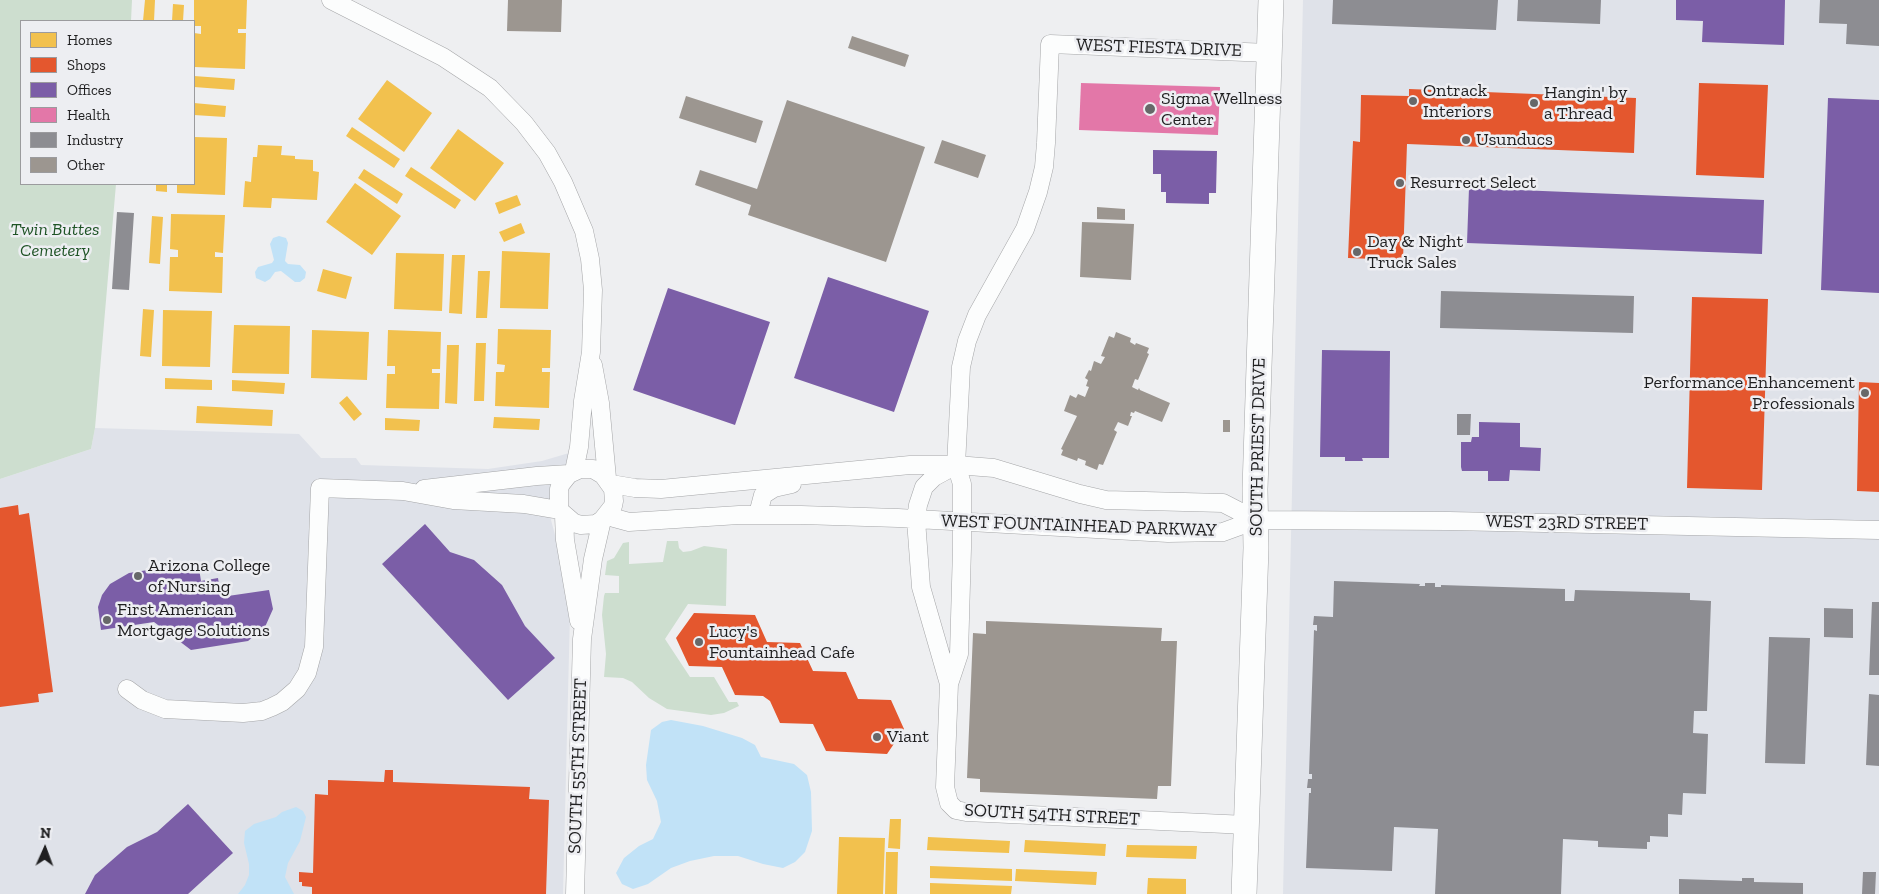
<!DOCTYPE html>
<html>
<head>
<meta charset="utf-8">
<style>
	body { margin:0 }
	#map { position:relative; width:1879px; height:894px; overflow:hidden; background:#eeeff1; font-family:"Zilla Slab",serif }
	canvas { display:block }
	.legend { position:absolute; left:20px; top:20px; width:175px; height:165px; box-sizing:border-box; background:#edeef2; border:1px solid #9b9b9e; margin:0; padding:6px 9px; list-style:none; font-size:15px; color:#1f1f20 }
	.legend li { display:flex; align-items:center; gap:10px; height:25px }
	.legend b { width:25px; border:1px solid #9b9b9e }
	.north { position:absolute; left:20px; top:824px; width:50px; height:50px; -webkit-text-stroke:4px #edeef2; paint-order:stroke; rotate:2deg; font-size:14px; font-weight:700; line-height:20px; text-align:center; color:#1f1f20 }
	.north::after { content:''; display:block; margin:auto; width:18px; height:22px; background:#1f1f20; clip-path:polygon(50% 0,100% 100%,50% 72%,0 100%) }
</style>
</head>
<body>
<div id="map">
<canvas width="1879" height="894"></canvas>
<ul class="legend">
<li><b style="height:14px;background:#f2c14e"></b>Homes</li>
<li><b style="height:14px;background:#e4572e"></b>Shops</li>
<li><b style="height:14px;background:#7b5ea7"></b>Offices</li>
<li><b style="height:14px;background:#e377a8"></b>Health</li>
<li><b style="height:14px;background:#8d8d92"></b>Industry</li>
<li><b style="height:14px;background:#9c9690"></b>Other</li>
</ul>
<div class="north">N</div>
</div>
<script>
const c = document.querySelector('canvas').getContext('2d');
c.lineJoin = 'round';
function paint(path, color) {
  c.fillStyle = color;
  c.fill(path, 'evenodd');
}
function poly(rows) {
  const path = new Path2D();
  for (const r of rows) {
    path.moveTo(r[0], r[1]);
    for (let i = 2; i < r.length; i += 2) path.lineTo(r[i], r[i + 1]);
  }
  return path;
}
function stroke(path, color, width, dash) {
  c.strokeStyle = color;
  c.lineWidth = width;
  c.lineCap = dash ? 'butt' : 'round';
  c.setLineDash(dash || []);
  c.stroke(path);
}
function drawText(font, color, halo, rows, align = 'center') {
  c.font = font + ' "Zilla Slab",serif';
  c.lineWidth = 5;
  c.setLineDash([]);
  c.textBaseline = 'middle';
  c.strokeStyle = halo;
  c.fillStyle = color;
  for (const [text, x, y, turn = 0] of rows) {
    c.save();
    c.translate(x, y);
    c.rotate((+turn || 0) * Math.PI / 180);
    c.textAlign = isNaN(turn) ? turn : align;
    if (halo) c.strokeText(text, 0, 0);
    c.fillText(text, 0, 0);
    c.restore();
  }
}
paint(poly([
	[1303,0,1879,0,1879,894,1283,894],
	[95,428,299,434,321,458,356,458,361,465,488,469,542,461,569,453,551,520,566,576,570,614,563,894,0,894,0,479,91,449]
]), '#dfe2e9');
paint(poly([
	[0,0,132,0,131,21,21,21,21,184,116,184,95,428,91,449,0,479],
	[667,541,678,541,679,548,683,552,691,551,704,546,727,549,726,606,688,604,665,639,690,677,714,677,729,702,737,702,739,706,724,713,711,715,667,709,649,698,632,682,623,678,604,677,606,654,602,615,604,596,605,593,619,593,619,576,605,575,607,561,614,558,623,543,629,542,629,564,663,562]
]), '#cddecf');
paint(poly([
	[279,236,286,238,288,243,285,261,288,264,300,265,306,272,305,278,300,282,295,282,281,271,275,272,270,279,265,282,256,278,255,272,258,267,272,263,274,260,270,244,273,238],
	[671,720,703,726,742,738,755,745,761,757,794,764,807,775,811,792,812,831,805,852,795,862,783,868,763,864,738,856,714,856,690,861,671,868,648,884,633,889,622,884,616,873,624,858,639,846,653,839,661,822,657,801,647,780,646,765,651,730,662,722],
	[296,807,303,811,306,817,300,841,288,863,285,877,294,894,238,894,245,885,249,875,249,864,244,843,245,831,254,824,276,817,282,812]
]), '#c1e2f7');
paint(poly([
	[145,0,155,0,154,21,143,21],
	[194,0,247,0,246,29,238,29,238,33,246,33,245,69,194,67,194,33,201,34,201,26,194,26],
	[173,4,184,5,183,21,172,21],
	[194,76,235,79,234,90,194,87],
	[387,80,432,113,404,152,358,119],
	[194,103,226,106,225,117,194,115],
	[352,127,400,159,394,168,346,136],
	[458,129,504,163,475,201,430,168],
	[194,137,227,138,225,195,177,193,177,184,194,184],
	[258,145,282,146,281,155,295,156,295,159,313,160,313,171,319,172,317,200,272,198,271,208,243,207,245,181,251,182,253,157,257,157],
	[411,167,461,200,455,209,405,176],
	[364,169,403,194,397,204,358,178],
	[355,183,401,216,372,255,326,222],
	[156,184,167,184,167,192,156,191],
	[517,195,521,205,499,214,495,203],
	[171,214,225,215,223,253,215,252,215,257,223,257,222,293,169,291,170,257,178,257,178,250,170,249],
	[152,216,163,217,160,264,149,263],
	[521,223,525,233,504,242,499,232],
	[502,251,550,253,548,309,500,308],
	[396,253,444,254,442,311,394,309],
	[452,255,465,255,462,314,449,313],
	[323,269,352,277,346,299,317,291],
	[478,271,490,271,487,318,476,318],
	[143,309,154,310,151,357,140,356],
	[163,310,212,311,210,367,162,366],
	[234,325,290,326,289,374,232,373],
	[498,329,551,330,550,368,542,368,542,372,550,372,549,408,495,406,496,372,504,372,505,365,497,364],
	[312,330,369,332,367,380,311,378],
	[388,330,441,332,440,369,432,369,432,373,440,373,439,409,386,408,387,374,395,374,395,366,387,366],
	[476,343,486,343,484,401,474,401],
	[447,345,459,345,457,404,445,403],
	[165,378,212,380,212,390,165,389],
	[232,380,285,383,284,394,232,391],
	[347,396,362,414,354,421,339,403],
	[197,406,273,410,272,426,196,423],
	[494,417,540,419,539,430,493,428],
	[385,418,420,420,419,431,385,430],
	[890,819,901,819,900,849,888,848],
	[839,837,885,838,883,894,837,894],
	[928,837,1010,841,1009,853,927,850],
	[1025,840,1106,844,1105,856,1024,852],
	[1127,845,1197,846,1196,859,1126,857],
	[886,852,898,852,897,894,885,894],
	[930,866,1012,869,1012,881,930,878],
	[1016,869,1097,872,1096,885,1015,881],
	[1148,878,1186,879,1186,894,1147,894],
	[930,883,1012,886,1011,894,930,894]
]), '#f2c14e');
paint(poly([
	[1699,83,1768,85,1764,178,1696,175],
	[1409,89,1636,98,1634,153,1407,144,1403,260,1348,258,1353,141,1360,142,1361,95,1409,96],
	[1692,297,1768,299,1762,490,1687,488],
	[1859,382,1879,383,1879,492,1857,491],
	[18,505,19,515,29,513,53,692,38,694,39,702,0,707,0,508],
	[694,613,755,615,767,642,800,643,813,671,846,672,858,699,891,700,904,729,887,754,826,751,813,724,780,723,770,701,763,696,735,695,722,667,689,666,676,638],
	[385,770,393,770,393,782,530,787,529,799,549,800,546,894,312,894,312,887,302,886,302,882,299,882,299,872,313,873,315,794,328,795,328,780,384,782]
]), '#e4572e');
paint(poly([
	[1676,0,1785,0,1784,45,1702,42,1703,21,1676,20],
	[1828,98,1879,100,1879,293,1821,290],
	[1153,150,1217,151,1216,193,1209,193,1209,204,1166,203,1166,192,1161,192,1161,174,1153,174],
	[1469,188,1764,200,1762,254,1467,243],
	[828,277,929,311,894,412,794,378],
	[668,288,770,322,735,425,633,390],
	[1322,350,1390,351,1389,458,1362,458,1363,461,1345,461,1345,457,1320,457],
	[1479,422,1520,423,1520,447,1541,448,1540,471,1510,470,1509,481,1488,481,1488,471,1462,471,1461,467,1461,442,1471,442,1472,437,1479,437],
	[425,524,450,552,474,560,502,585,525,626,555,658,508,700,382,564],
	[198,562,201,581,218,578,221,597,269,590,273,609,265,627,248,641,191,650,154,622,101,630,98,607,102,595,110,584,129,573],
	[188,804,233,853,188,894,85,894,95,875,127,847,157,832]
]), '#7b5ea7');
paint(poly([
	[1081,83,1220,87,1218,135,1079,130]
]), '#e377a8');
paint(poly([
	[1333,0,1498,0,1496,30,1332,24],
	[1518,0,1601,0,1600,24,1517,21],
	[1820,0,1879,0,1879,46,1846,44,1847,24,1819,23],
	[117,212,134,213,129,290,112,289],
	[1441,291,1634,296,1633,333,1440,328],
	[1457,414,1471,414,1470,435,1457,435],
	[1334,581,1420,584,1419,586,1425,586,1425,583,1435,583,1435,587,1441,587,1441,585,1565,589,1565,601,1574,601,1575,590,1690,593,1690,600,1711,601,1707,711,1694,711,1693,733,1708,734,1706,794,1683,793,1682,815,1668,814,1668,837,1650,836,1650,842,1647,842,1647,849,1598,847,1598,841,1563,839,1561,894,1435,894,1438,829,1394,827,1392,871,1306,868,1309,793,1311,793,1311,788,1307,788,1308,779,1312,779,1312,774,1309,774,1314,630,1317,631,1317,625,1313,625,1314,616,1333,617],
	[1872,602,1879,602,1879,675,1869,675],
	[1824,608,1853,609,1853,638,1824,637],
	[1769,637,1810,638,1805,764,1765,763],
	[1869,694,1879,695,1879,766,1866,765],
	[1863,872,1876,872,1875,894,1862,894],
	[1742,878,1754,878,1754,882,1803,883,1803,894,1679,894,1679,879,1742,881]
]), '#8d8d92');
paint(poly([
	[508,0,562,0,561,32,507,31],
	[852,36,909,55,905,67,848,48],
	[686,96,763,121,756,143,679,118],
	[787,100,925,147,886,262,748,215,751,205,695,185,700,170,757,189],
	[942,140,986,155,978,178,934,163],
	[1097,207,1125,209,1125,220,1097,219],
	[1082,222,1134,224,1131,280,1080,277],
	[1116,332,1131,338,1130,342,1135,345,1136,343,1149,348,1147,353,1149,354,1138,380,1135,379,1132,387,1138,390,1139,388,1140,390,1170,403,1162,422,1135,411,1134,413,1131,412,1130,416,1132,416,1128,426,1118,422,1114,430,1117,432,1103,465,1099,464,1097,470,1085,465,1086,461,1078,458,1077,461,1061,455,1063,450,1061,449,1077,416,1064,411,1070,395,1076,398,1078,394,1085,397,1089,387,1086,386,1088,380,1085,378,1089,370,1091,371,1094,361,1101,364,1105,357,1101,356,1109,336,1114,338],
	[1223,420,1230,420,1230,432,1223,432],
	[986,621,1162,628,1161,641,1177,641,1171,786,1158,786,1157,799,980,792,980,779,967,778,973,633,986,634]
]), '#9c9690');
const street = poly([
	[331,0,443,57,490,88,524,123,547,153,563,182,584,231,590,259,593,290,591,352,583,401,579,447,574,471],
	[593,365,600,403,607,478],
	[611,484,635,488,661,489,910,465,956,465,994,468,1080,494,1106,500,1223,503,1256,520],
	[424,489,537,476,569,474,580,469,593,469,603,475,613,489,614,501,613,506,602,520,596,524,581,525,574,523,559,510,559,489,561,484,569,474],
	[758,514,763,495,774,488,792,484],
	[564,516,565,540,579,621],
	[607,516,629,522,739,515,801,515,898,518,1168,533,1223,532,1256,520,1449,521,1879,530],
	[949,684,921,587,916,520,918,505,924,487,934,477,956,465],
	[127,689,142,700,165,709,243,713,262,711,272,707,282,702,297,689,307,673,314,647,320,488,403,491,453,500,524,504,559,510],
	[1247,825,966,812,956,810,949,803,945,787,949,684,959,654,962,548,962,484,956,465,961,367,967,341,977,315,1025,229,1038,192,1044,167,1046,143,1050,44,1269,53],
	[575,894,582,639,593,559,602,520]
]);
const secondary = poly([
	[1244,894,1256,548,1255,489,1271,0]
]);
stroke(street, '#a5a6a8', 19);
stroke(secondary, '#a5a6a8', 26);
stroke(street, '#fcfdfd', 18);
stroke(secondary, '#fcfdfd', 25);
for (const [x, y, r, color] of [
	[1413,101,5,"#676869"],
	[1534,103,5,"#676869"],
	[1150,109,6,"#676869"],
	[1466,140,5,"#676869"],
	[1400,183,5,"#676869"],
	[1357,252,5,"#676869"],
	[1865,393,5,"#676869"],
	[138,576,5,"#676869"],
	[107,620,5,"#676869"],
	[699,642,5,"#676869"],
	[877,737,5,"#676869"]
]) {
  const dot = new Path2D();
  dot.arc(x, y, r, 0, 2 * Math.PI);
  c.fillStyle = color;
  c.fill(dot);
  stroke(dot, '#edeef2', 2);
}
drawText('18px', '#1f1f20', '#edeef2', [
	["WEST FIESTA DRIVE",1159,48,2],
	["SOUTH PRIEST DRIVE",1258,447,-89],
	["WEST 23RD STREET",1567,523,1],
	["WEST FOUNTAINHEAD PARKWAY",1079,526,2],
	["SOUTH 55TH STREET",578,766,-88],
	["SOUTH 54TH STREET",1052,815,3]
]);
drawText('18px', '#1f1f20', '#edeef2', [
	["Ontrack",1423,91],
	["Interiors",1423,112],
	["Hangin' by",1544,93],
	["a Thread",1544,114],
	["Sigma Wellness",1161,99],
	["Center",1161,120],
	["Usunducs",1476,140],
	["Resurrect Select",1410,183],
	["Day & Night",1367,242],
	["Truck Sales",1367,263],
	["Performance Enhancement",1855,383,"right"],
	["Professionals",1855,404,"right"],
	["Arizona College",148,566],
	["of Nursing",148,587],
	["First American",117,610],
	["Mortgage Solutions",117,631],
	["Lucy's",709,632],
	["Fountainhead Cafe",709,653],
	["Viant",887,737]
], 'left');
drawText('italic 18px', '#1e5325', '#edeef2', [
	["Twin Buttes",55,230],
	["Cemetery",55,251]
]);
</script>
</body>
</html>
